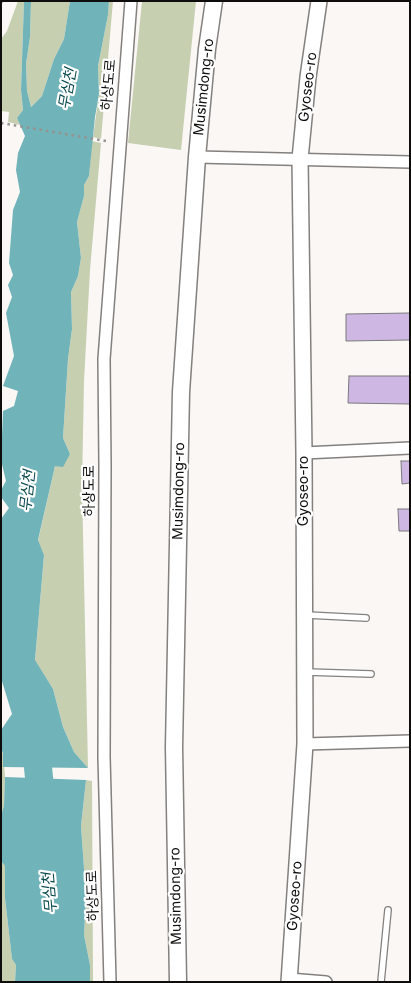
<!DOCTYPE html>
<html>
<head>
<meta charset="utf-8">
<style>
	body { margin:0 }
	#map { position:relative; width:411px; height:983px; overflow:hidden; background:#faf7f5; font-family:Inter,sans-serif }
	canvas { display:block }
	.frame { position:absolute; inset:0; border:2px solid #0e0d0c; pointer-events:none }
</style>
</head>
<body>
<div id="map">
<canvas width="411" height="983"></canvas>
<div class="frame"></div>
</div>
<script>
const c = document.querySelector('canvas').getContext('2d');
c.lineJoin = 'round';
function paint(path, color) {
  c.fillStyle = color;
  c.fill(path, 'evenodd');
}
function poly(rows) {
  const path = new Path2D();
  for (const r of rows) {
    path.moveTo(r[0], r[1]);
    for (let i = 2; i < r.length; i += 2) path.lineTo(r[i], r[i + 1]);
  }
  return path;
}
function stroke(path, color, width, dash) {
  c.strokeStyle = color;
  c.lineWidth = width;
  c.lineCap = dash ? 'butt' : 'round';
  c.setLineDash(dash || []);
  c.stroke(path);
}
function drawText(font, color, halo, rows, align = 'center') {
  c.font = font + ' Inter,"Noto Sans KR",sans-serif';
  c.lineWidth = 4.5;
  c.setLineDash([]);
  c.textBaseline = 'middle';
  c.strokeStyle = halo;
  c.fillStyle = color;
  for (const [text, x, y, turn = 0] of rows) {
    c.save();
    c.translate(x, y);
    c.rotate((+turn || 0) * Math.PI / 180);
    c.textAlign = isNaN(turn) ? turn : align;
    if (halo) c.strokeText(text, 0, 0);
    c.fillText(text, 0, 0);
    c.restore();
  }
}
paint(poly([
	[18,1,24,1,21,90,23,110,17,118,20,125,8,122,9,112,1,111,1,39,7,31],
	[31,1,70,1,64,39,54,59,42,96,31,107,27,91,26,64,30,37],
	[109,1,113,1,101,139,93,137,99,94,98,66,108,15],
	[142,1,196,1,181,150,128,143],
	[92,141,101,143,90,270,84,381,82,486,88,768,74,752,63,727,53,689,35,661,44,555,38,541,55,466,70,454,63,438,68,359,72,329,71,292,78,276,81,258,77,222,84,196,84,185,89,176],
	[1,752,3,753,5,777,4,806,1,815],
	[86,780,92,781,93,982,90,982,90,965,84,935,86,897,81,826],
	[1,861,5,866,5,898,12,959,16,965,15,982,1,982]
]), '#c6cfb0');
paint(poly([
	[24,1,31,1,30,37,26,64,27,91,31,107,42,96,54,59,64,39,70,1,109,1,108,15,98,66,99,94,95,117,89,176,84,185,84,196,77,222,81,258,78,276,71,292,72,329,68,359,63,438,70,454,63,467,55,466,38,540,44,555,35,660,53,689,63,727,74,752,88,768,3,767,3,753,1,749,1,730,12,714,1,678,1,519,9,508,1,497,1,490,6,481,1,460,3,411,14,406,18,391,3,386,14,356,6,313,12,297,8,285,13,275,9,263,13,210,20,192,16,170,18,153,25,136,17,118,23,110,21,90],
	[5,777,86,780,81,826,86,897,84,935,90,965,90,982,15,982,16,965,12,959,5,898,5,866,1,861,1,815,4,806]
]), '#70b3b9');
stroke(poly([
	[34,729,43,816]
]), '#70b3b9', 28);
const building = poly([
	[410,313,410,340,346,341,346,314,410,313],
	[349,376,410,376,410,404,348,403,349,376],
	[401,461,410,461,410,483,402,484,401,461],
	[398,509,410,509,410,531,399,531,398,509]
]);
paint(building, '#cfb7e4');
stroke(building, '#7a797b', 1);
const service = poly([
	[307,615,366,618],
	[306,672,371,674],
	[381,982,388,910]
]);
const minor = poly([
	[197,157,410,162],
	[304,453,410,448],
	[305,744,410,741],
	[289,979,326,982],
	[110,982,104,757,105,465,104,359,131,1]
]);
const tertiary = poly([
	[289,982,305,744,304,453,300,159,308,77,319,1]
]);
const secondary = poly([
	[178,982,174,747,181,392,197,157,207,49,214,1]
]);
stroke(service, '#83807e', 8);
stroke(minor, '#83807e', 14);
stroke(tertiary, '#83807e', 18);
stroke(secondary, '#83807e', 19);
stroke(poly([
	[1,3,2,1],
	[1,123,106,141]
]), '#959391', 2.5, [2.5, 4]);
stroke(service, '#fff', 5.5);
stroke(minor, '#fff', 11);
stroke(tertiary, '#fff', 15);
stroke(secondary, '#fff', 16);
drawText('14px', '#0e0d0c', '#fff', [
	["하상도로",109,85,-85],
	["Musimdong-ro",204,87,-84],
	["Gyoseo-ro",308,87,-83],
	["하상도로",90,491,-90],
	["Musimdong-ro",179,491,-89],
	["Gyoseo-ro",304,491,-90],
	["하상도로",93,896,-92],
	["Musimdong-ro",176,896,-91],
	["Gyoseo-ro",295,896,-86]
]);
drawText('italic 15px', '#07484c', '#fff', [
	["무심천",68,89,-80],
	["무심천",28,491,-84],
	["무심천",50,893,-95]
]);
</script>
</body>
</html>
